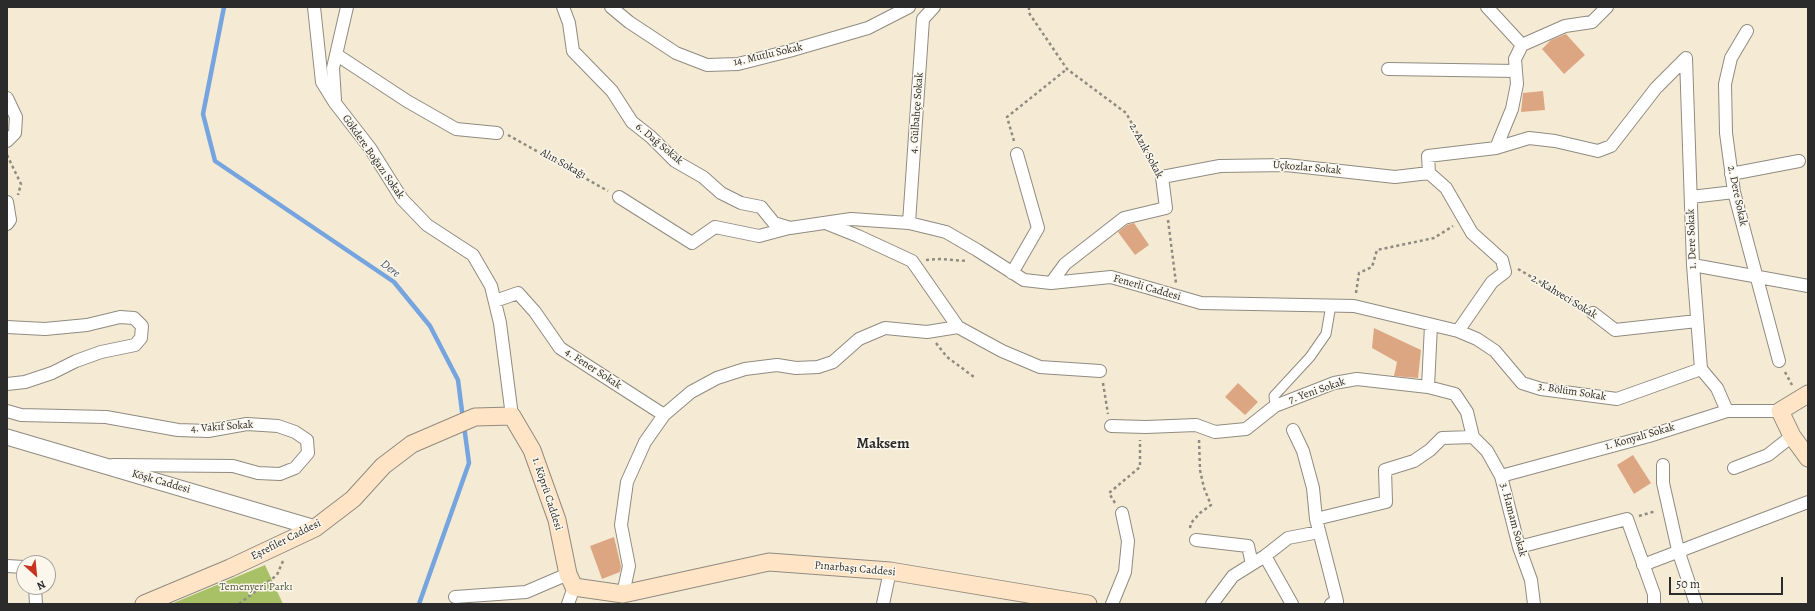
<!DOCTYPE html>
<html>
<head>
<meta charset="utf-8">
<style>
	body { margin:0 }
	#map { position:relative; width:1815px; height:611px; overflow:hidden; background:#f5ebd5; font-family:Alegreya,serif }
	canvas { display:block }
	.frame { position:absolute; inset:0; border:8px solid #2b2b2b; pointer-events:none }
	.north { position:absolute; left:16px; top:555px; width:40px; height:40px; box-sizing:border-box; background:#fbf7ec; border:1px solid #a8a59f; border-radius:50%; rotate:153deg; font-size:11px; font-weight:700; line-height:16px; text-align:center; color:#2b2b2b }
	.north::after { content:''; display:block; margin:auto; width:14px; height:18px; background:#c8321e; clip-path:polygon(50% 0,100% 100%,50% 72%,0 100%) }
	.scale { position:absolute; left:1669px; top:577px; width:114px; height:18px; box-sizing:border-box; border:2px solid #2b2b2b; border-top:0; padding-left:5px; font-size:12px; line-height:14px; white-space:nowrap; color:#2b2b2b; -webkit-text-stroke:3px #fbf7ec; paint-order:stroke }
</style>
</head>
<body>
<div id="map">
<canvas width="1815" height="611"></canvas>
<div class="frame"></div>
<div class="north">N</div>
<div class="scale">50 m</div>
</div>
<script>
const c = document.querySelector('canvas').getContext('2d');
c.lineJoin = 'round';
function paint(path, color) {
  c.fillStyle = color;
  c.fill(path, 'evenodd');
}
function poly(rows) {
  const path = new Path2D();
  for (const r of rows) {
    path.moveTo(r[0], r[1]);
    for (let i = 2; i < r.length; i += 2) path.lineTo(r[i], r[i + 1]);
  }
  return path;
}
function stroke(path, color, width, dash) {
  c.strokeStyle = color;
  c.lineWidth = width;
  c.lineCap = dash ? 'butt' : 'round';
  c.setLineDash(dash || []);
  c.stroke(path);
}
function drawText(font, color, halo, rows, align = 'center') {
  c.font = font + ' Alegreya,serif';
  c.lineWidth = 3;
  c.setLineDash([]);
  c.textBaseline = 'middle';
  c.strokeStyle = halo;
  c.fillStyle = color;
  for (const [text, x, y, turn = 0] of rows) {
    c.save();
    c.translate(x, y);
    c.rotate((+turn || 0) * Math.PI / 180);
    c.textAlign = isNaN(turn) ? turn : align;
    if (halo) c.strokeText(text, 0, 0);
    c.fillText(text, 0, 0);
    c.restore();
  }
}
paint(poly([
	[265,565,283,604,171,604]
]), '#a9c166');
stroke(poly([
	[224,7,203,114,215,161,394,282,430,326,458,380,463,419],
	[419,604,469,463,464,426]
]), '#76a4df', 4.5);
paint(poly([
	[1566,34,1585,55,1564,74,1542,49,1551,40],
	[1543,91,1545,110,1521,112,1523,93],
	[1134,223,1149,245,1135,255,1118,232,1127,225],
	[1374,328,1421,350,1418,378,1394,376,1397,362,1372,348],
	[1238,383,1258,402,1245,415,1225,397],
	[1633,455,1651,483,1634,494,1617,465],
	[614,537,621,566,620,572,602,579,590,546]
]), '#dda682');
const pedestrian = poly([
	[1275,406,1274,396,1310,357,1326,334,1331,305]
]);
const minor = poly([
	[314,7,322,82,335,103,370,148,402,199,427,225,473,255,491,286,500,323,512,416],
	[563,7,569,23,573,51,612,91,632,122,651,137,675,161,703,177,721,193,741,203,761,207,774,223,790,228,851,219,909,223,946,232,977,250,1024,280,1051,283,1111,277,1201,303,1354,306,1458,331,1492,282,1505,272,1502,260,1472,233,1446,188,1429,173],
	[611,7,629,22,676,53,707,65,738,64,789,51,868,28,909,7],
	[1487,7,1522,45],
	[1747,31,1731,58,1725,84,1726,133,1734,192,1779,361],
	[337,55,407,101,456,129,497,133],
	[1686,58,1693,265,1701,369,1717,388,1727,411],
	[1388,69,1516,71],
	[7,98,16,117,15,133,7,141],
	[335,100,333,68,347,7],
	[1496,148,1529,138,1555,141,1598,151,1611,146,1656,88,1686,58],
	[1429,173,1428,156,1496,148,1512,109,1517,84,1515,59,1522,45,1565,26,1592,22,1607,7],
	[1731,174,1799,161],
	[619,197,692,243,715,227,759,236,789,228],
	[1691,197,1734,192],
	[7,202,10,220,7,224],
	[909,223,923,19,934,7],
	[828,224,858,236,912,261,958,327,1002,351,1040,367,1100,371],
	[1693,265,1808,286],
	[1012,273,1038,228,1017,154],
	[1051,283,1065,264,1124,218,1166,208,1162,177,1220,166,1286,165,1395,177,1429,173],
	[495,301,518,293,535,312,560,348,664,415],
	[1593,313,1615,330,1697,321],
	[1431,325,1428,387,1455,394,1467,412,1473,437,1487,451,1501,476,1519,547,1531,580,1534,604],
	[7,327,45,329,87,325,120,317,134,318,142,326,141,338,135,345,101,352,76,361,52,373,25,382,7,384],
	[1458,331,1477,339,1495,351,1522,383,1541,389,1617,399,1701,369],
	[7,411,21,415,106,417,178,430,208,431,247,424,278,426,295,432,307,440,308,453,295,468,280,474,258,473,233,466,113,465],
	[1111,426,1146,427,1196,425,1215,432,1246,429,1275,406,1334,383,1357,379,1428,387],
	[1293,430,1303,451,1313,488,1316,519,1337,601,1331,604],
	[1663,465,1663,483,1678,550,1696,604],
	[1734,468,1768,455,1792,436],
	[1501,476,1649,436,1727,411,1780,411],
	[1316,519,1386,502,1385,470,1414,461,1430,450,1442,438,1473,437],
	[1196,540,1248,546,1252,564],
	[1519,547,1627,519,1654,594,1654,604],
	[1265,556,1292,604],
	[1643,565,1808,502],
	[7,566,24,567],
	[35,587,36,604],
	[623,594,629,566,621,525,627,482,645,442,664,415,691,392,717,378,745,369,777,365,796,368,818,367,833,362,859,339,885,328,927,332,958,327],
	[455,597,526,592,568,574],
	[568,604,574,587],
	[883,604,890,571],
	[1112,604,1125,572,1128,541,1122,513],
	[1212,604,1233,576,1265,556,1288,538,1319,532]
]);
const tertiary = poly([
	[7,437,315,528]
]);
const secondary = poly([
	[1808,394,1780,411,1792,436,1808,458],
	[144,604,230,568,315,528,353,499,383,466,412,444,475,417,512,416,532,450,557,520,568,574,574,587,623,594,769,562,890,571,1088,604]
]);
stroke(pedestrian, '#908b80', 11);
stroke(minor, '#908b80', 14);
stroke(tertiary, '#908b80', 17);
stroke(secondary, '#908b80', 19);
stroke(poly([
	[1029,7,1029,13,1067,69,1126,113,1156,166],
	[508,135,608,191],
	[1014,141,1007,117,1067,69],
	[7,155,21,184,18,195],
	[1168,220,1176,283],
	[926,260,940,259,967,261],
	[1518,269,1583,307],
	[1356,293,1359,273,1372,267,1377,250,1434,238,1453,226],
	[936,343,947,357,974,377],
	[1785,372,1792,385],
	[1103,383,1108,414],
	[1115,503,1109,493,1140,467,1140,440],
	[1639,516,1656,511],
	[1190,528,1191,523,1200,513,1211,505,1204,488,1200,470,1199,439],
	[239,604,277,575,283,561]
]), '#908b80', 2.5, [3, 3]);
stroke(pedestrian, '#fff', 9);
stroke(minor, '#fff', 12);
stroke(tertiary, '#fff', 15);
stroke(secondary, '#ffe4c6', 17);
drawText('11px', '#2b2b2b', '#fbf7ec', [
	["14. Mutlu Sokak",768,55,-13],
	["4. Gülbahçe Sokak",917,113,-86],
	["6. Dağ Sokak",659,144,40],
	["2. Azık Sokak",1146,151,62],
	["Gökdere Boğazı Sokak",373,157,55],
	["Alın Sokağı",563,164,29],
	["Üçkozlar Sokak",1307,168,5],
	["2. Dere Sokak",1737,196,78],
	["1. Dere Sokak",1692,239,-92],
	["Fenerli Caddesi",1147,288,16],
	["2. Kahveci Sokak",1564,297,31],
	["4. Fener Sokak",593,369,33],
	["7. Yeni Sokak",1317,391,-19],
	["3. Bölüm Sokak",1572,392,9],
	["4. Vakıf Sokak",222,427,-4],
	["1. Konyalı Sokak",1640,437,-16],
	["Köşk Caddesi",161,482,16],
	["1. Köprü Caddesi",547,494,72],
	["3. Hamam Sokak",1513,520,75],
	["Eşrefiler Caddesi",286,540,-27],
	["Pınarbaşı Caddesi",855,569,5]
]);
drawText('11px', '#51583d', '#fbf7ec', [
	["Temenyeri Parkı",256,587]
]);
drawText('italic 12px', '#45556a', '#fbf7ec', [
	["Dere",390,269,37]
]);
drawText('bold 15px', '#2b2b2b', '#fbf7ec', [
	["Maksem",883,444]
]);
</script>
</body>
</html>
